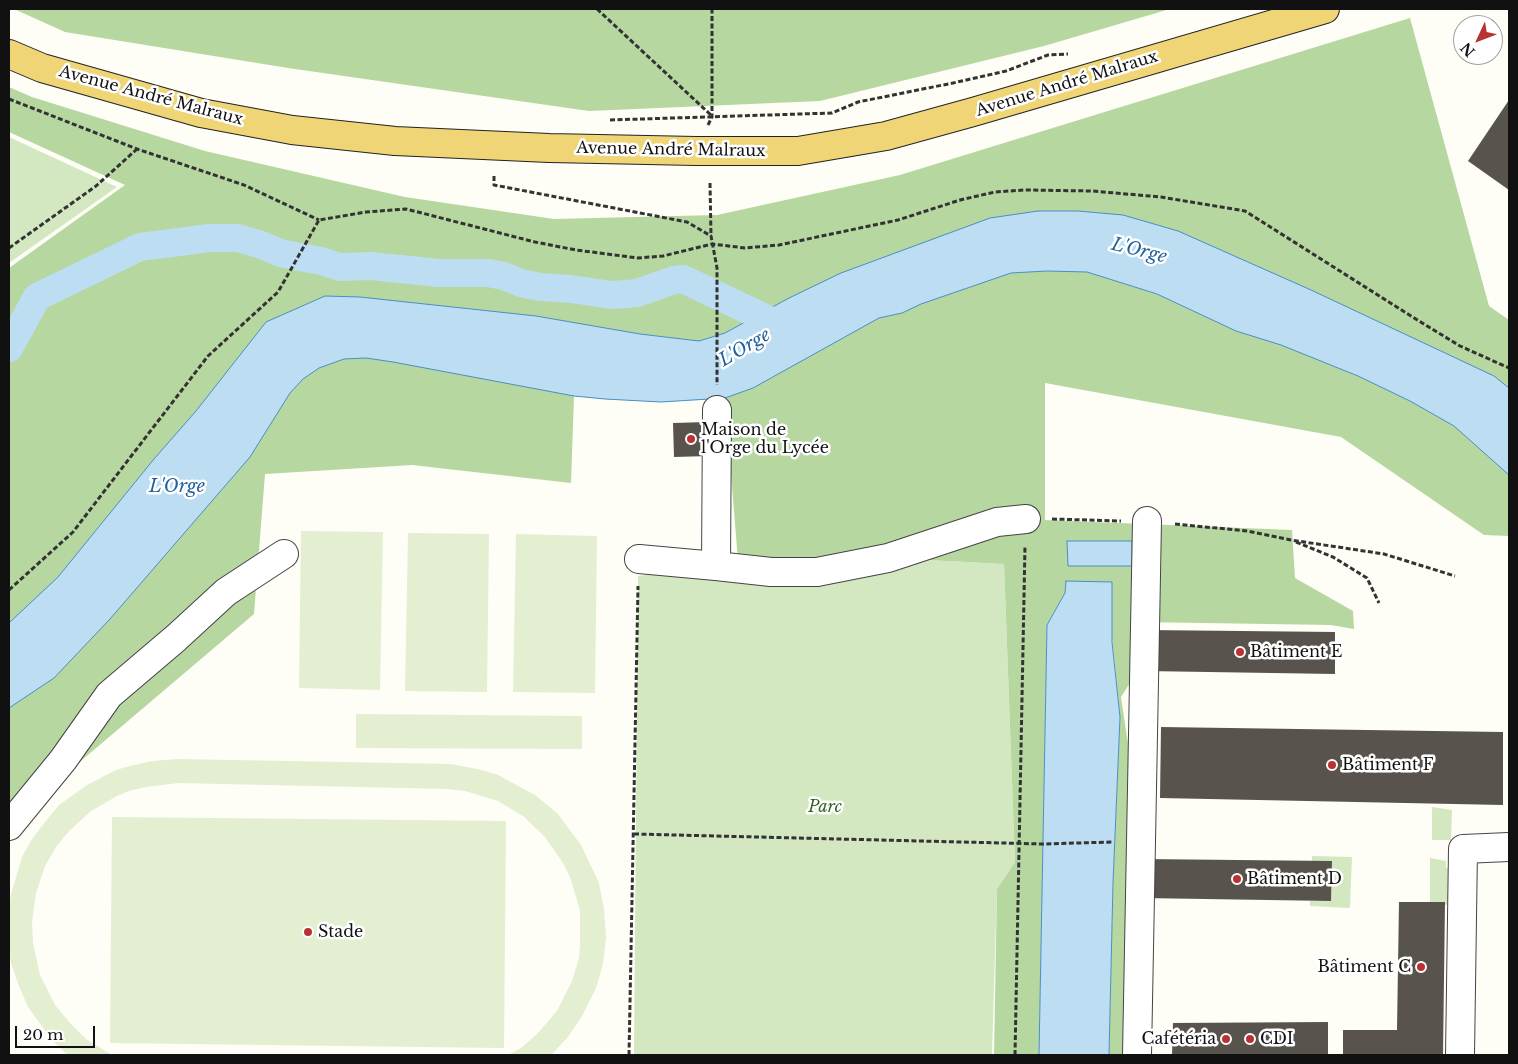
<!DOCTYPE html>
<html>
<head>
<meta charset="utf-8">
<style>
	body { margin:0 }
	#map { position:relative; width:1518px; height:1064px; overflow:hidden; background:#fefdf6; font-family:"Libre Baskerville",serif }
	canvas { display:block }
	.frame { position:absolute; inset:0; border:10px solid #111; pointer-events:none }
	.north { position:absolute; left:1453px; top:15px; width:50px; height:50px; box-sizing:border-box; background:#fff; border:1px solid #a0a0a0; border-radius:50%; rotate:227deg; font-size:14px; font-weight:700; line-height:20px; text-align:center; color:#111 }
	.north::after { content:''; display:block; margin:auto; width:18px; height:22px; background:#b83133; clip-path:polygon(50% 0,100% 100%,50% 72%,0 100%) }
	.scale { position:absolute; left:15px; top:1026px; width:80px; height:22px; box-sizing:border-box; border:2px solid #111; border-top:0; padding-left:6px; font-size:15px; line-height:18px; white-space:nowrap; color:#111; -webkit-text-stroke:4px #fff; paint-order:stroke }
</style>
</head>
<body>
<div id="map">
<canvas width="1518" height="1064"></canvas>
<div class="frame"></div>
<div class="north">N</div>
<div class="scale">20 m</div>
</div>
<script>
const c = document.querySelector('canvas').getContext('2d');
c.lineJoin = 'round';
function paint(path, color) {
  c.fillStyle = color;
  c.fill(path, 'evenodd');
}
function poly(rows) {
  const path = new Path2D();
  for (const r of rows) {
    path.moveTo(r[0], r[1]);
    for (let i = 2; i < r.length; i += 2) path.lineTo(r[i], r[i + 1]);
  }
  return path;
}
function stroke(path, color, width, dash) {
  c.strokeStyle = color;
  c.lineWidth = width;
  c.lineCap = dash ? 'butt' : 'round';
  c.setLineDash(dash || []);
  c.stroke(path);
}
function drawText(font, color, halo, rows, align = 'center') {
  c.font = font + ' "Libre Baskerville",serif';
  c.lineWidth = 5;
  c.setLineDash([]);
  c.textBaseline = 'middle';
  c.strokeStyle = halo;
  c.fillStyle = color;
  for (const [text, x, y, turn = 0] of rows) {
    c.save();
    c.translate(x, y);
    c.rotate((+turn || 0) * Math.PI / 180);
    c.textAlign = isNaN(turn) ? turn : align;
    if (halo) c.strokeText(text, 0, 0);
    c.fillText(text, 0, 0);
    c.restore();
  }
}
paint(poly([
	[9,137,117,187,9,263],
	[888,558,1004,564,1015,862,997,889,992,1055,634,1055,638,576,738,561],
	[1432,807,1452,810,1451,840,1432,840],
	[1312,856,1352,857,1350,906,1349,908,1310,906,1310,901,1331,900,1332,861,1312,861],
	[1430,858,1446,861,1446,868,1450,868,1449,904,1445,905,1445,902,1430,902]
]), '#d3e8c0');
paint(poly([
	[14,9,1170,9,1044,46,820,101,589,111,288,68,65,32],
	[1410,18,1489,306,1509,320,1509,536,1484,535,1341,437,1045,383,1045,520,1292,530,1295,578,1353,611,1354,629,1331,625,1139,622,1137,672,1121,697,1139,818,1133,1055,1109,1055,1113,883,1120,717,1111,627,1065,593,1047,625,1039,1055,994,1055,997,889,1015,862,1004,564,888,558,738,561,725,398,661,402,605,399,574,396,571,483,412,465,265,474,254,614,9,822,9,268,125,185,9,132,9,87,32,97,205,151,405,197,554,219,717,215,900,175]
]), '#b7d7a0');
paint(poly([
	[301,531,383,532,380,690,299,688],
	[408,533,489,534,487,692,405,691],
	[516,534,597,536,595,693,513,692],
	[356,714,582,716,582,749,356,748],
	[178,759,451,764,482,770,498,775,535,795,557,813,581,845,599,883,604,909,606,937,603,964,596,988,582,1016,568,1037,551,1055,508,1055,521,1048,537,1034,557,1011,572,981,579,958,580,945,580,910,570,877,563,863,545,837,523,816,498,801,465,791,447,789,178,783,146,787,129,791,117,796,91,811,69,831,56,847,45,866,36,893,32,922,33,943,40,975,55,1005,70,1023,86,1039,112,1055,67,1055,51,1039,28,1007,19,986,11,963,9,948,9,906,11,894,22,857,32,839,49,817,59,805,87,785,116,770,130,766,152,761],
	[112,817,506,821,504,1048,110,1043]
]), '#e4efd1');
const water = poly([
	[1038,211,1078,211,1123,215,1178,231,1311,290,1494,376,1509,388,1509,475,1454,426,1410,401,1358,376,1281,345,1236,331,1157,294,1087,272,1047,271,1011,273,921,304,902,313,879,318,753,388,725,398,661,402,605,399,574,396,393,362,366,358,344,359,319,368,303,379,290,393,250,457,110,619,54,678,9,708,9,623,58,577,154,459,196,411,266,322,325,296,360,297,536,316,640,334,699,341,725,333,789,298,841,273,990,218,1038,211],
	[1067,541,1132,541,1132,566,1068,566,1067,541],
	[1066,581,1112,582,1112,642,1120,717,1113,883,1109,1055,1039,1055,1047,625,1065,593,1066,581]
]);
paint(water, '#bdddf2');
stroke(water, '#498fc5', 1);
stroke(poly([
	[9,348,37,297,140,247,210,238,237,238,259,244,280,253,321,261,340,267,371,266,439,273,488,273,504,276,521,283,540,287,571,289,612,295,637,293,674,280,683,279,767,319,778,328]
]), '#bdddf2', 28);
paint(poly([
	[1509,100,1509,190,1468,161],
	[708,422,709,456,674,457,673,423],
	[1146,630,1335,632,1335,674,1145,671],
	[1161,727,1503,732,1503,805,1160,798],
	[1142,859,1332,861,1331,901,1142,898],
	[1399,902,1445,902,1443,1055,1343,1055,1343,1030,1397,1030],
	[1328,1022,1328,1055,1172,1055,1173,1023]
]), '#59534e');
const minor = poly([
	[639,559,716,566,717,410],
	[716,566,771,572,817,572,888,558,997,522,1026,519],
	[9,826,63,760,109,695,176,638,226,592,284,554],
	[1137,1055,1147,521],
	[1460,1055,1463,849,1509,847]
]);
const major = poly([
	[9,54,42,68,201,113,292,130,395,141,549,148,696,151,798,151,886,136,973,112,1325,9]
]);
stroke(minor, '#444', 30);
stroke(major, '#222', 30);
stroke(poly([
	[597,9,712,116],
	[9,99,137,149,244,185,319,220],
	[610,120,832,113,858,102,953,83,1006,71,1048,55,1068,54],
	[708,125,712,117,712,9],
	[494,176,494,185,687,222,711,236,717,268,717,385],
	[710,183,711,236],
	[9,248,96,186,137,149],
	[1052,519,1121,521],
	[1175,524,1247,531,1291,540,1384,554,1455,576],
	[1296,542,1333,557,1367,578,1379,603],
	[9,590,73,532,208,356,278,292,319,220,366,212,406,209,535,242,576,250,638,258,663,256,712,244,745,248,779,245,898,220,960,200,995,192,1025,190,1092,191,1161,197,1245,211,1419,321,1460,346,1509,368],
	[634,834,1043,844,1113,842],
	[629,1055,638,586],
	[1015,1055,1025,546]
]), '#333', 3, [5, 2.5]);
stroke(minor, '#fff', 28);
stroke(major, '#efd575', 28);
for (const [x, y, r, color] of [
	[691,439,5,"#b83133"],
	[1240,652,5,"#b83133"],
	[1332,765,5,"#b83133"],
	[1237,879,5,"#b83133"],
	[308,932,5,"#b83133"],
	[1421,967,5,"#b83133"],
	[1226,1039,5,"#b83133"],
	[1250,1039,5,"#b83133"]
]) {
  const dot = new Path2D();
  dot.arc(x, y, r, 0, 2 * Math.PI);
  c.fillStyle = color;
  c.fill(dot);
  stroke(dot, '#fff', 2);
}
drawText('16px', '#111', '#fff', [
	["Avenue André Malraux",1067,84,-17],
	["Avenue André Malraux",151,96,15],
	["Avenue André Malraux",671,150,1]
]);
drawText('16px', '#111', '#fff', [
	["Maison de",701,430],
	["l'Orge du Lycée",701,448],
	["Bâtiment E",1250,652],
	["Bâtiment F",1342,765],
	["Bâtiment D",1247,879],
	["Stade",318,932],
	["Bâtiment C",1411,967,"right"],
	["Cafétéria",1216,1039,"right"],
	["CDI",1260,1039]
], 'left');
drawText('italic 16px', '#306524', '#fff', [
	["Parc",825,807]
]);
drawText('italic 18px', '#21629c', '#fff', [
	["L'Orge",1139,251,14],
	["L'Orge",745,348,-31],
	["L'Orge",177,487]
]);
</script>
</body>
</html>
